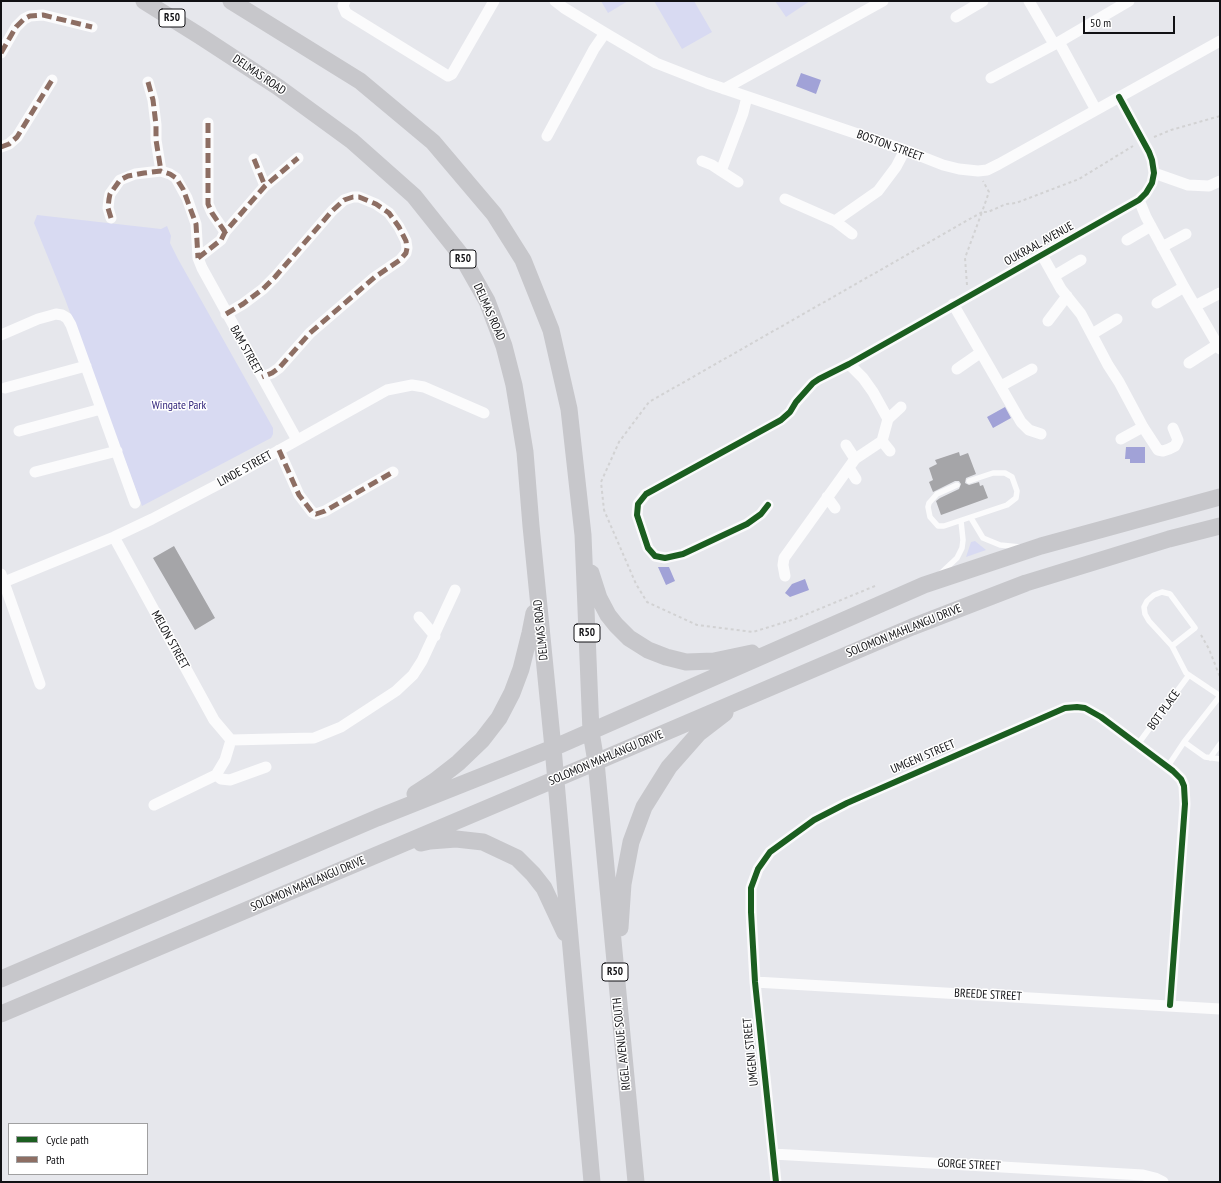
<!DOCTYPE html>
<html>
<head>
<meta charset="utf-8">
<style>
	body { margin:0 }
	#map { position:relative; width:1221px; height:1183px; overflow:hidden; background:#e6e7ec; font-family:"PT Sans Narrow",sans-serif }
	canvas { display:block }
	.frame { position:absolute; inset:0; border:2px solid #111114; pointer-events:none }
	.legend { position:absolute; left:8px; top:1123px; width:140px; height:52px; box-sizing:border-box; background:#fff; border:1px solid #a0a0a1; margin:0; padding:5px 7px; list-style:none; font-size:12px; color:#111114 }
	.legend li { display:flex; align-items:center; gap:8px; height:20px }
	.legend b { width:20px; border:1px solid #a0a0a1 }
	.scale { position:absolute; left:1083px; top:16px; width:92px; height:18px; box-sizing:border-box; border:2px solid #111114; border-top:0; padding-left:5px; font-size:12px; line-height:14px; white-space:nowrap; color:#111114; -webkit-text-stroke:3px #fff; paint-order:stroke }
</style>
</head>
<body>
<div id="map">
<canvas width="1221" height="1183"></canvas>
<div class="frame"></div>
<ul class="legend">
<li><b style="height:5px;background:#1b5e20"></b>Cycle path</li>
<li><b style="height:5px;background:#8d6e63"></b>Path</li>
</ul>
<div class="scale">50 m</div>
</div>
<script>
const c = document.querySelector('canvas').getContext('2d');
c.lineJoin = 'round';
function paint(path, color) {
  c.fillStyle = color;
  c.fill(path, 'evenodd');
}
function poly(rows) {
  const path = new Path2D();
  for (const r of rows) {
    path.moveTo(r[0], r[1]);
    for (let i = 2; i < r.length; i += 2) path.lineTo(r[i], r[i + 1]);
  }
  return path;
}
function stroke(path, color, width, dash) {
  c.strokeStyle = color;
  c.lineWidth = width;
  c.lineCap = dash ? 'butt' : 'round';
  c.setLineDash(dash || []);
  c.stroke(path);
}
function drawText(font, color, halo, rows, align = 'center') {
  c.font = font + ' "PT Sans Narrow",sans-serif';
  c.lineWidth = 3;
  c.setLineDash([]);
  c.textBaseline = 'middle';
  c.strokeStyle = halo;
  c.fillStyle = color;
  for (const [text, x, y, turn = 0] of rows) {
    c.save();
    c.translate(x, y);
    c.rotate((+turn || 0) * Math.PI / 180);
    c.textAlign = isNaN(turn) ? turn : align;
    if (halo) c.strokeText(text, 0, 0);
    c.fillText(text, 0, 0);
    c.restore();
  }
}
paint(poly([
	[601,1,628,1,608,13],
	[654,1,694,1,712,32,682,49],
	[775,1,810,1,786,17],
	[37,215,161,229,167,226,171,236,170,243,178,259,273,428,273,434,271,438,142,506,65,299,34,223],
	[975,541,986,550,966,557,971,542]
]), '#d8daf2');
paint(poly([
	[801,73,821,80,816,94,796,86],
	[1005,407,1011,418,993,428,987,417],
	[1126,447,1145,447,1145,463,1130,463,1130,459,1125,459],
	[658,567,669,567,675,581,666,585],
	[805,579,809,590,790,597,785,593,792,584]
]), '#a1a2d7');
paint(poly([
	[959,452,960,456,968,453,976,474,966,478,965,483,969,485,979,482,980,486,983,485,988,498,941,515,936,501,940,498,959,489,961,484,959,481,955,481,933,492,929,482,933,480,929,468,937,464,935,460],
	[174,546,215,618,195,630,153,558]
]), '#a5a5a8');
stroke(poly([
	[1154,137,1171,130,1220,116],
	[967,285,965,258,982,212,988,212,1006,204,1016,203,1079,179,1133,146],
	[875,586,795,619,753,632,697,625,647,602,636,584,604,510,601,482,619,442,649,402,982,212,989,192,983,181],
	[1201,635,1209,649,1220,677]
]), '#d2d2d3', 2, [3, 3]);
stroke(poly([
	[957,485,937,494,929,503,928,507,930,517,938,526,944,526,1007,505,1016,498,1017,491,1012,477,1005,473,993,473,969,481],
	[971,518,983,538,1000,545,1020,547],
	[941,573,957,558,962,548,963,540,961,521],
	[1172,646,1195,628,1170,594,1162,592,1154,595,1147,601,1144,607,1145,614,1149,621,1172,646,1186,673,1220,696],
	[1184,742,1220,696],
	[1138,744,1189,675],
	[1210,758,1220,744],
	[1168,766,1184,742,1205,757,1220,759]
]), '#fbfbfc', 5.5);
stroke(poly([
	[345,1,343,6,346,13,448,76,452,74,494,1],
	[555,1,564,8,605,33,656,63,707,83,905,150,943,165,959,169,978,171,987,170,999,164,1220,41],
	[1029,1,1054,44],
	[956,17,983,1],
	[1059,42,1129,1],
	[1,53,16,27,24,19,30,16,43,15,92,27],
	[991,78,1059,42,1096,110],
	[148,82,153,100,156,125,156,140,161,171],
	[724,89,883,1],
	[208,123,208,204,212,213,225,232],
	[547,136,594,49,605,33],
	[1,147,9,144,17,137,52,80],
	[254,159,265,186],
	[702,161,712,165,721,171],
	[1154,173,1188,185,1209,186,1220,181],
	[738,182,721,171,743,113,747,97],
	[785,199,835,221,852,234],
	[1139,200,1146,217,1184,287,1220,349],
	[111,218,108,208,109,199,110,194,120,180,135,174,161,171,170,174,176,178,187,198,196,224,198,258,202,268,297,440],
	[835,221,878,191,896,167,905,150],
	[1127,240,1151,226],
	[1162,247,1186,234],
	[1042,255,1061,289,1081,314,1108,365,1119,382,1143,427,1158,450,1163,451,1169,449,1175,446,1178,440,1173,428],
	[198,258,221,240,225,232,265,186,298,158],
	[1054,276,1081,260],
	[1157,303,1184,287],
	[953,304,1021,422,1029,430,1041,434],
	[1195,306,1220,293],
	[226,314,243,304,263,289,275,277,332,211,344,200,353,197,359,197,376,204,389,213,399,227,406,241,407,248,406,253,400,260,375,277,310,333,279,368,272,373,262,377],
	[1048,321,1067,296],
	[1092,334,1117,319],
	[1,335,38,319,49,316,56,314,62,315,67,318,71,325,135,503],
	[1189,363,1217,345],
	[957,369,980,353],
	[1001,386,1032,369],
	[5,388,86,366],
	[888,419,901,407],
	[19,431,101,409],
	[1121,439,1143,427],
	[882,441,890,451],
	[846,445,855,459],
	[279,450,299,495,312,512,316,514,325,511,393,472],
	[849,468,856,479],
	[35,472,117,451],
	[827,497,835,508],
	[768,505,761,514,747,524,683,554,665,558,655,556,648,548,637,515,638,504,646,494,781,420,790,412,796,402,813,383,819,379,849,364,1139,200,1146,193,1152,183,1154,173,1152,160,1149,152,1119,97],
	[114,537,214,720,231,740],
	[1,574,40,684],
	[785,576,783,565,784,558,855,459,882,441,888,419,873,392,863,378,849,364],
	[4,582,114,537,152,519,217,485,387,390,412,385,424,387,484,413],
	[419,617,435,636],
	[231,740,314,738,341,727,396,691,413,675,422,661,455,590],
	[216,775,221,779,230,780,266,767],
	[154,805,216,775,225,760,231,740],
	[755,982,1220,1009],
	[773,1154,1143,1175,1155,1178,1163,1182],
	[776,1182,755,982,751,912,751,888,758,869,770,852,814,820,847,803,1065,708,1077,707,1085,708,1101,717,1173,771,1181,779,1184,786,1185,804,1170,1005]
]), '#fbfbfc', 11);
stroke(poly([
	[144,1,200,36,278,87,352,141,414,196,461,255,487,301,504,346,514,385,525,452,531,526,553,748,592,1182],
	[231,1,360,81,433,142,494,214,523,260,551,330,569,409,583,535,591,732,596,762,636,1182],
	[591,573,599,598,608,615,616,625,629,638,648,650,666,657,686,662,714,661,752,653],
	[415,794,435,781,458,763,482,740,499,718,512,693,521,669,530,633,534,613],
	[421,843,430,841,456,839,483,842,517,858,533,874,544,888,565,933],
	[620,928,623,884,631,842,644,807,669,767,699,733,725,713],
	[1,979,377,818,553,748,924,585,1041,546,1220,497],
	[1,1014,596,762,912,627,1026,583,1169,539,1220,526]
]), '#c7c7cb', 17);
stroke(poly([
	[1,53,16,27,24,19,30,16,43,15,92,27],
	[148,82,153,100,156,125,156,140,161,171],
	[208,123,208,204,212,213,225,232],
	[1,147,9,144,17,137,52,80],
	[254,159,265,186],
	[111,218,108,208,109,199,110,194,120,180,128,176,144,173,161,171,170,174,176,178,183,189,196,224,198,258],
	[198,258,221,240,225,232,265,186,298,158],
	[226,314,243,304,263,289,275,277,332,211,344,200,353,197,359,197,376,204,389,213,399,227,406,241,407,248,406,253,400,260,375,277,310,333,279,368,272,373,262,377],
	[279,450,299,495,312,512,316,514,325,511,393,472]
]), '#8d6e63', 5, [10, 5]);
stroke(poly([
	[768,505,761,514,747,524,683,554,665,558,655,556,648,548,637,515,638,504,646,494,781,420,790,412,796,402,813,383,819,379,849,364,1139,200,1146,193,1152,183,1154,173,1152,160,1149,152,1119,97],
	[776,1182,755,982,751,912,751,888,758,869,770,852,814,820,847,803,1065,708,1077,707,1085,708,1101,717,1173,771,1181,779,1184,786,1185,804,1170,1005]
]), '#1b5e20', 6);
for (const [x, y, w] of [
	[172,18,26],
	[463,259,26],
	[587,633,26],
	[615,972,26]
]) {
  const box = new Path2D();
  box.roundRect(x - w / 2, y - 9, w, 18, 3);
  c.fillStyle = '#fff';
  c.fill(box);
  stroke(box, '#111114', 1);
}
drawText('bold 11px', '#111114', null, [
	["R50",172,18],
	["R50",463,259],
	["R50",587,633],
	["R50",615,972]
]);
drawText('12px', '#111114', '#fff', [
	["DELMAS ROAD",259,75,34],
	["BOSTON STREET",890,146,20],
	["OUKRAAL AVENUE",1039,244,-29],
	["DELMAS ROAD",489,312,66],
	["BAM STREET",246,350,61],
	["LINDE STREET",245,469,-29],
	["DELMAS ROAD",541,630,-96],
	["SOLOMON MAHLANGU DRIVE",904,631,-22],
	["MELON STREET",170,640,61],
	["BOT PLACE",1164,710,-54],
	["UMGENI STREET",923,757,-23],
	["SOLOMON MAHLANGU DRIVE",606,758,-23],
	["SOLOMON MAHLANGU DRIVE",308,884,-23],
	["BREEDE STREET",988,995,3],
	["RIGEL AVENUE SOUTH",622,1044,-96],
	["UMGENI STREET",751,1052,-96],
	["GORGE STREET",969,1165,3]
]);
drawText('12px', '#32257b', '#fff', [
	["Wingate Park",179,406]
]);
</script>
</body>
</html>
